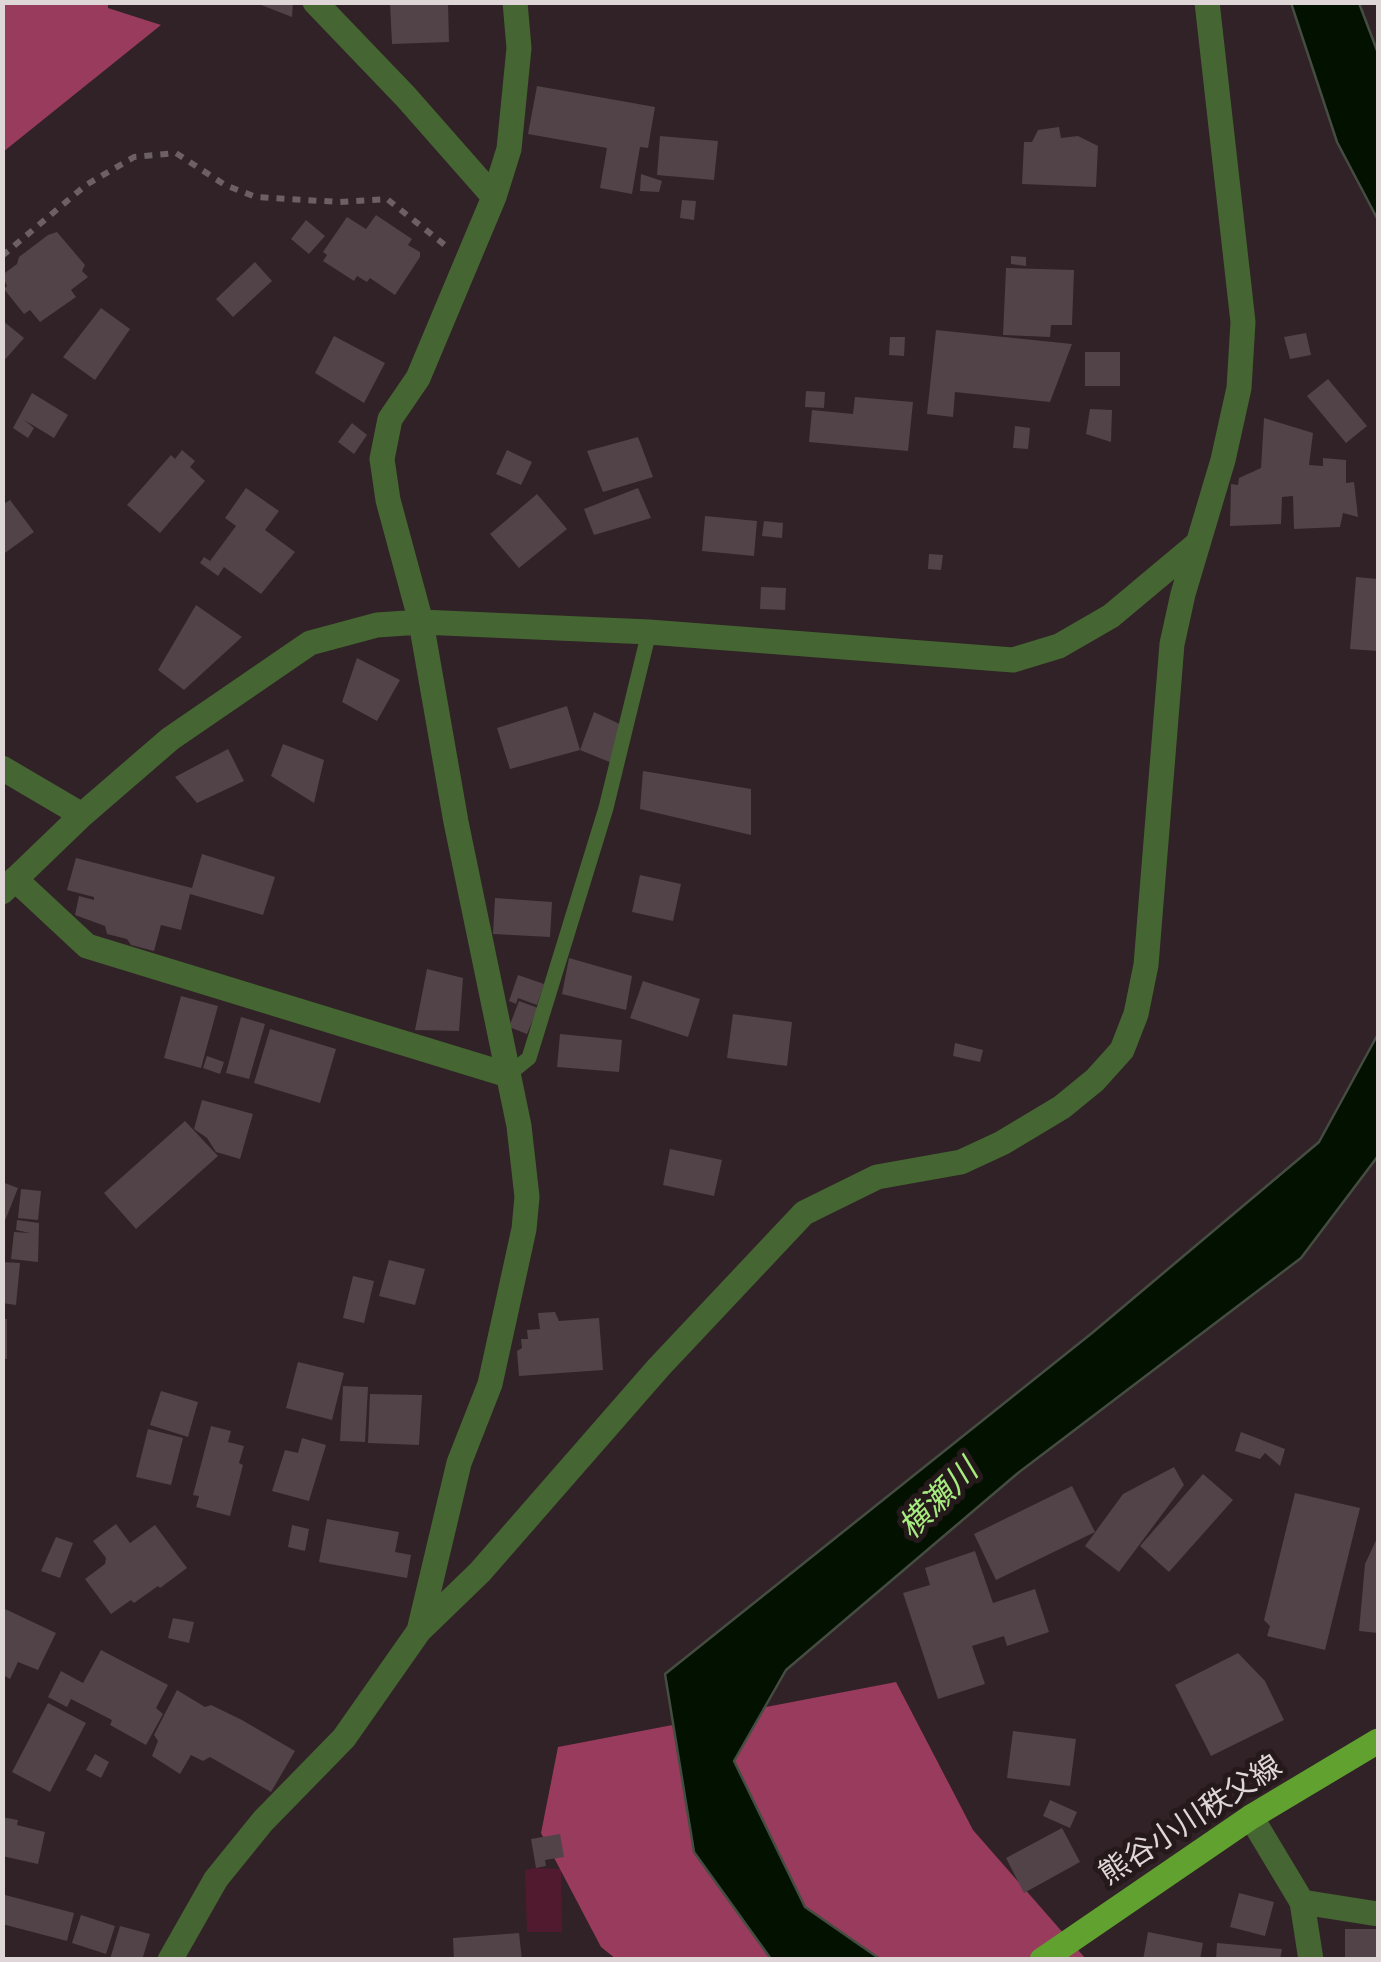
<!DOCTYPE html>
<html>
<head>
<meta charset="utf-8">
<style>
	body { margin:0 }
	#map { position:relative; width:1381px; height:1962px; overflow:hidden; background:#302226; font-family:Bitter,serif }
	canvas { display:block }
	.frame { position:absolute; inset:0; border:5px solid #dfd6d8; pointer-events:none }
</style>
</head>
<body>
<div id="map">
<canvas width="1381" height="1962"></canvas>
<div class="frame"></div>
</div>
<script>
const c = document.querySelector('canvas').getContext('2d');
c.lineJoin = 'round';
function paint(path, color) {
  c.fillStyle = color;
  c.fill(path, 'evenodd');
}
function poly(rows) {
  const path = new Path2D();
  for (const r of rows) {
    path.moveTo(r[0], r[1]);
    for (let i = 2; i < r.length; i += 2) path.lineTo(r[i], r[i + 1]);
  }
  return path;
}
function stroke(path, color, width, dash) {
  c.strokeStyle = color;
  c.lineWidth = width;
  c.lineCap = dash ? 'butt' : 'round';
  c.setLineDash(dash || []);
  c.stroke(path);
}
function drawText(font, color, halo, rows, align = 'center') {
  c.font = font + ' Bitter,"Noto Sans JP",serif';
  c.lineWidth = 10;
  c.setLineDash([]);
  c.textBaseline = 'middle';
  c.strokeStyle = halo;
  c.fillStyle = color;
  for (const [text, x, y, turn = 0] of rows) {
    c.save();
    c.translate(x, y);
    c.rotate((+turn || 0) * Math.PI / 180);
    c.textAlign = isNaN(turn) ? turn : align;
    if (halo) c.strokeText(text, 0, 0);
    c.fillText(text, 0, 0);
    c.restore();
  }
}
paint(poly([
	[536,1868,561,1869,562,1932,527,1932,525,1870]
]), '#521a2e');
paint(poly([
	[3,2,108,3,108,8,161,25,3,152],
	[896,1682,973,1830,1086,1959,616,1959,601,1947,541,1833,558,1747]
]), '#983b5c');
const water = poly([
	[1291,3,1359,3,1378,53,1378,220,1337,142,1291,3],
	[1378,1034,1378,1156,1301,1258,1018,1473,786,1670,734,1761,805,1907,880,1959,771,1959,694,1852,665,1674,1092,1333,1319,1142,1378,1034]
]);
paint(water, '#031100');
stroke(water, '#454c41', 2.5);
paint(poly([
	[256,2,293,2,292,17,256,3],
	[448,2,449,42,392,44,390,3],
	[537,86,655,107,648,148,640,147,632,194,600,188,607,148,528,134],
	[1059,127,1061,138,1078,136,1098,146,1096,187,1022,184,1024,142,1032,142,1038,130],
	[660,136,718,141,714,180,657,175],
	[641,174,662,181,659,192,640,191],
	[682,200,696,201,694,220,680,218],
	[376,215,412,239,408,245,420,252,420,257,395,295,370,278,367,282,357,276,354,281,323,261,327,255,323,252,347,217,366,229],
	[306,220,325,236,309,254,291,239],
	[57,232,85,265,82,271,88,277,71,290,76,297,40,322,30,310,24,314,4,289,7,286,2,275,17,264,19,257,48,235],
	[1011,256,1026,257,1026,266,1011,264],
	[255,262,272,281,233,317,216,299],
	[1006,268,1074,270,1072,325,1051,325,1050,337,1003,335],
	[101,308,130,329,95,380,63,357],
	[2,320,24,338,2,363],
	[936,330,1072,344,1050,402,955,392,953,417,927,414],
	[1306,333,1311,355,1290,359,1284,337],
	[334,336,385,363,364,403,315,373],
	[890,337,905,337,904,356,889,355],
	[1085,352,1120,352,1120,386,1085,386],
	[1328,379,1367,426,1346,443,1307,396],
	[806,391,825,392,824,408,805,407],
	[32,393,68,415,54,438,24,420,34,428,28,438,13,428],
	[855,397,913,402,908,451,809,442,812,410,853,414],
	[1090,409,1112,410,1111,442,1086,434],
	[1264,418,1313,433,1309,465,1323,466,1323,458,1346,460,1346,483,1354,482,1358,517,1343,513,1340,527,1294,529,1293,496,1282,497,1281,524,1230,526,1231,484,1238,485,1239,478,1261,468],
	[352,423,367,435,354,454,338,442],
	[1015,426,1030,428,1028,449,1013,448],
	[638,437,653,477,603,492,587,451],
	[182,450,195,461,190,467,205,481,160,533,127,505,171,455,175,459],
	[507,450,532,462,521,485,496,474],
	[246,488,279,511,265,530,295,552,261,594,224,567,218,576,200,563,204,557,210,561,236,526,225,518],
	[638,488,651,518,594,535,584,509],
	[537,494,567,529,519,568,490,534],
	[10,500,34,532,2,555,2,505],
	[705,516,757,521,754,556,702,551],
	[764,521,783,523,782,538,762,536],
	[929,554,943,555,941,570,928,569],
	[1356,577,1378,579,1377,651,1350,649],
	[761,587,786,588,785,610,760,609],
	[196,605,242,637,184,690,158,670],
	[357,658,400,680,377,721,342,702],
	[567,706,580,750,510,769,497,728],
	[594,712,624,726,612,763,580,750],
	[283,744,324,760,314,803,271,776],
	[228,749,244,781,197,803,175,777],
	[643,771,751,789,751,835,640,809],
	[202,854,275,877,263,915,190,894,181,930,161,925,154,951,131,945,127,939,107,934,105,926,75,915,79,896,94,900,94,897,67,890,76,858,192,888],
	[640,875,681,884,673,921,632,912],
	[495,898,552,902,550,937,493,934],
	[569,958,632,976,626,1010,562,994],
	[427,969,463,978,459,1031,415,1030],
	[518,975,544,984,537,1005,518,998,516,1004,509,1001],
	[643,981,700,999,688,1037,630,1018],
	[181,996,218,1006,201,1068,164,1058],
	[519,1001,538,1008,527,1034,509,1027],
	[733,1014,792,1022,787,1066,727,1058],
	[241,1017,265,1024,249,1079,226,1073],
	[270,1029,336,1049,320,1103,254,1083],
	[560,1034,622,1040,619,1072,557,1067],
	[955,1043,983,1050,980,1062,953,1056],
	[207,1056,224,1062,220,1074,203,1068],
	[202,1100,253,1114,240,1159,216,1152,207,1138,194,1129],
	[185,1121,218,1156,136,1229,104,1193],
	[670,1149,722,1160,714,1196,663,1185],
	[2,1182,18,1188,3,1226,2,1226],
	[21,1189,41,1191,38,1220,18,1218],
	[17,1220,39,1223,38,1262,11,1259,14,1232,30,1233,16,1230],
	[389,1260,425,1269,415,1305,379,1296],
	[2,1262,20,1263,16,1305,2,1303],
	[353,1276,374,1281,364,1323,343,1318],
	[555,1312,559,1321,599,1318,603,1370,519,1376,517,1351,522,1348,521,1339,528,1339,527,1330,540,1329,538,1313],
	[2,1319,7,1319,7,1359,2,1359],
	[298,1362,344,1373,332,1420,286,1408],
	[343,1386,368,1387,365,1442,340,1441],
	[161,1391,198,1402,188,1437,150,1425],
	[370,1394,422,1395,419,1445,368,1443],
	[211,1426,231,1431,228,1442,244,1446,239,1463,243,1465,230,1516,196,1507,199,1496,193,1495],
	[148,1429,183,1438,171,1485,136,1477],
	[1241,1432,1285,1449,1280,1466,1265,1453,1260,1459,1235,1451],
	[302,1438,326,1445,309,1501,272,1491,285,1450,298,1453],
	[1174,1467,1184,1485,1119,1572,1085,1546,1123,1494],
	[1203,1474,1233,1500,1169,1572,1140,1546],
	[1072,1486,1095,1532,996,1580,974,1534],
	[1295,1493,1360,1508,1325,1650,1267,1636,1270,1626,1264,1620],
	[327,1519,399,1532,395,1552,411,1555,407,1578,319,1562],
	[116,1524,130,1543,155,1525,187,1568,160,1588,158,1586,134,1603,131,1600,111,1614,85,1579,105,1564,106,1558,93,1541],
	[292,1525,309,1529,305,1551,288,1547],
	[1378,1536,1378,1633,1359,1631,1365,1564],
	[56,1537,73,1543,60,1578,41,1571],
	[975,1551,993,1603,1035,1589,1049,1632,1007,1646,1004,1636,972,1646,985,1684,938,1699,903,1593,930,1585,925,1568],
	[3,1608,56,1633,38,1670,18,1662,10,1679,3,1675],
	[173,1618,194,1622,189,1643,168,1638],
	[101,1650,168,1685,156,1708,163,1714,146,1745,110,1725,112,1720,71,1699,67,1707,48,1697,61,1671,83,1683],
	[1238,1653,1265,1681,1284,1720,1211,1756,1175,1685],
	[177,1690,205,1707,211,1705,242,1720,295,1751,271,1792,210,1757,203,1761,191,1755,180,1774,152,1756,158,1741,154,1735],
	[48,1703,86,1723,50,1792,12,1772],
	[1013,1731,1076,1739,1070,1786,1007,1778],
	[95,1754,109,1762,101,1778,86,1770],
	[1050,1800,1077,1812,1070,1828,1043,1816],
	[2,1817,18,1820,17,1825,45,1832,38,1864,2,1856],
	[1062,1828,1080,1862,1024,1893,1006,1858],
	[560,1834,564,1857,545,1860,546,1866,536,1868,531,1839],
	[1239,1893,1274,1902,1265,1936,1230,1927],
	[5,1895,74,1913,67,1941,2,1924],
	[81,1915,115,1926,106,1954,72,1943],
	[120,1926,150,1934,142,1960,110,1959],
	[1345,1929,1378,1929,1378,1960,1345,1960],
	[1148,1932,1203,1943,1200,1960,1143,1960],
	[519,1933,522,1960,454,1960,453,1938],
	[1217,1943,1282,1949,1280,1960,1216,1960]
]), '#514347');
stroke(poly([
	[2,256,86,185,134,157,176,153,225,185,256,197,339,202,387,199,446,246]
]), '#6c6064', 6, [8, 8]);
stroke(poly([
	[508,1075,529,1058,606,808,649,632]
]), '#456532', 15);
stroke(poly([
	[315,2,406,97,494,197],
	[2,768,82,815],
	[15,879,87,946,508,1075],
	[2,892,82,815,170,739,310,643,377,625,421,622,649,632,1013,660,1059,646,1111,616,1197,544],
	[419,1631,459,1463,490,1384,524,1229,527,1197,519,1126,456,822,421,622,388,500,382,459,390,419,418,378,494,197,509,149,519,48,515,2],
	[1251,1817,1302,1902,1311,1960],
	[1302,1902,1378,1914],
	[170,1960,216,1879,263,1821,344,1738,419,1631,480,1572,659,1367,804,1213,877,1177,961,1162,1002,1143,1062,1107,1095,1080,1122,1050,1136,1014,1146,965,1172,644,1183,594,1223,460,1239,388,1243,322,1207,2]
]), '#456532', 25);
stroke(poly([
	[1042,1960,1251,1817,1378,1741]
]), '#60a130', 25);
drawText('30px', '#dfd6d8', '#26191c', [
	["熊谷小川秩父線",1191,1821,-33]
]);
drawText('italic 32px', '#a6eb7d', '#26191c', [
	["横瀬川",939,1500,-45]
]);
</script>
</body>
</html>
